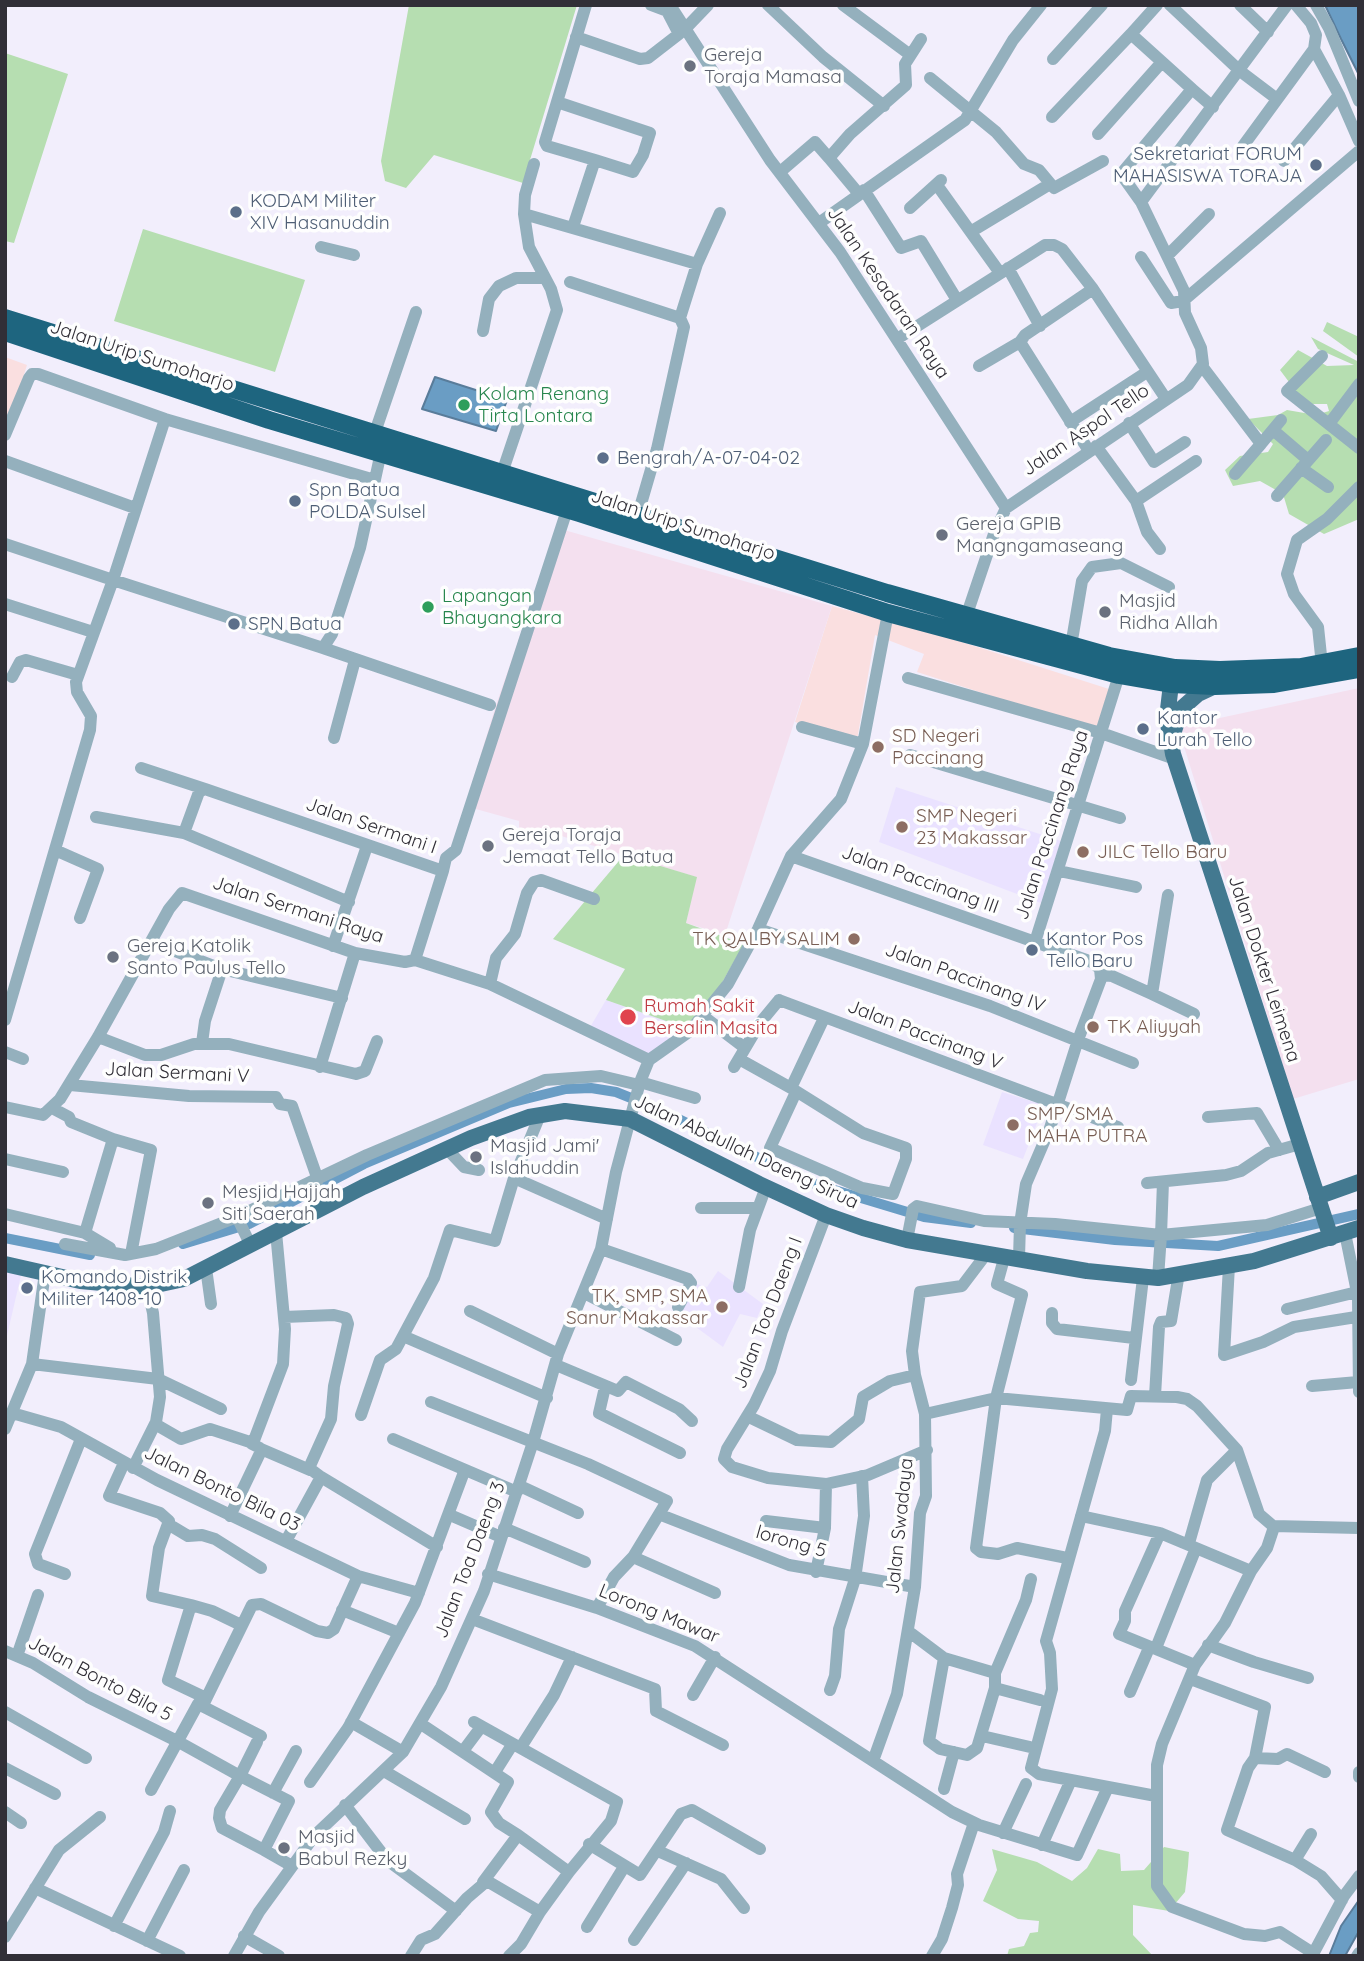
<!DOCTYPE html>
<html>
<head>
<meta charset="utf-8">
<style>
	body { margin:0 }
	#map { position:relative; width:1364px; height:1961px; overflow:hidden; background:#f2eefc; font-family:Quicksand,sans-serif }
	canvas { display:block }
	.frame { position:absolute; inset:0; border:7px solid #312f37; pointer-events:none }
</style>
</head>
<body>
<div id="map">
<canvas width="1364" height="1961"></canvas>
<div class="frame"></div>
</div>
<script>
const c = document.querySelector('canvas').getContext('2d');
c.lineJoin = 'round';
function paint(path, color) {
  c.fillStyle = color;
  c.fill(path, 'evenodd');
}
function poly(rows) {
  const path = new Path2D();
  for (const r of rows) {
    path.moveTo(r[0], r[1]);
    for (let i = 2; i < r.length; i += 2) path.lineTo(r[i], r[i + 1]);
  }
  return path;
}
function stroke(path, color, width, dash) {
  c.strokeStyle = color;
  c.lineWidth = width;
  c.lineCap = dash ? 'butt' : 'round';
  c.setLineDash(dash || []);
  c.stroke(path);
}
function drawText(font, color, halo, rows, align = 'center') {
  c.font = font + ' Quicksand,sans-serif';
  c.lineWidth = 7;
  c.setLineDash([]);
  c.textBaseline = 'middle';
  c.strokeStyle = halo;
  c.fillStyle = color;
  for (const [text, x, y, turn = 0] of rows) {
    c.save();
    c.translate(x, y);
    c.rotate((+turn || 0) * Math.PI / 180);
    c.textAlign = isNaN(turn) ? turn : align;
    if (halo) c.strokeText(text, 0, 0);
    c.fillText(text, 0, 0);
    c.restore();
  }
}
paint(poly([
	[5,357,27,365,5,434],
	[832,606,943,636,1109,689,1098,730,917,672,924,654,875,635,857,740,795,722]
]), '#fadfe0');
paint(poly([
	[557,528,832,606,725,935,686,923,696,877,535,828,533,834,519,829,519,821,465,806,496,705],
	[1359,688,1359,1079,1293,1099,1178,727]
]), '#f4e0ef');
paint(poly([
	[896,787,1061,841,1041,903,879,842],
	[606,1000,686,1028,644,1058,589,1029],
	[1002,1092,1044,1105,1023,1159,983,1145],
	[5,1266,22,1271,6,1340,5,1340],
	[718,1271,763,1304,757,1318,740,1314,723,1347,689,1322,681,1311,693,1283,707,1287]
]), '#eae2ff');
paint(poly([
	[409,5,577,5,523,183,434,155,406,188,385,181,381,161],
	[5,53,68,74,14,243,5,241],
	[143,229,305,280,275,372,114,321],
	[1327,322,1359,337,1359,357,1323,331],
	[1311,337,1359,362,1359,519,1324,534,1289,514,1283,494,1260,481,1233,486,1225,470,1240,456,1268,452,1273,444,1248,419,1278,415,1287,410,1316,415,1329,411,1327,404,1296,404,1289,382,1280,370,1298,350,1327,366,1354,365,1318,349],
	[624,855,697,877,686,923,744,944,715,995,686,1028,606,1000,625,969,553,939],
	[1164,1847,1189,1852,1188,1866,1185,1892,1169,1911,1133,1905,1133,1935,1153,1956,1007,1956,1009,1949,1024,1946,1030,1933,1038,1932,1039,1921,1018,1919,983,1901,997,1870,992,1849,1037,1862,1072,1881,1087,1868,1098,1849,1120,1854,1121,1871,1144,1870]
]), '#b6deb1');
const water = poly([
	[1325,5,1359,5,1359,75,1341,39,1325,5],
	[435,377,507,400,496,431,422,409,435,377],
	[1359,1900,1359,1931,1345,1956,1329,1956,1341,1926,1359,1900]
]);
paint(water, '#6a9dc4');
stroke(water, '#597c9a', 2);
stroke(poly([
	[1014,1228,1115,1240,1218,1246,1359,1214],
	[5,1238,90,1255],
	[183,1244,249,1224,364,1164,509,1103,566,1089,591,1088,616,1092,656,1108,808,1182,924,1217,971,1223]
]), '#6a9dc4', 10);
stroke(poly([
	[670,5,770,160,840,252,1006,508],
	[768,5,823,57,884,106],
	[843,5,909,54],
	[1170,5,1240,71,1277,99],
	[1240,5,1268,32],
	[1296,5,1311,23,1316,35,1314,49],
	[1316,5,1329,28,1359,101],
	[685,29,708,5],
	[576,37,640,59,648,58,679,34,667,11,651,5],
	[1053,59,1102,5],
	[930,78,996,132,1024,164,1039,170,1054,188,1103,161],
	[1192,89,1213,107],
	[1339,95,1359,141],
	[557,102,650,133,643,155,633,172,595,160],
	[1052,117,1131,34],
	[1098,134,1162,62],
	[1243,146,1314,49,1339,95,1284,161],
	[780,172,815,142,829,158],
	[937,185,1000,273],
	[864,190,901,248,921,241,957,300],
	[859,194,829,158,850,134,906,85,905,64,921,39],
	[1141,202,1287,5],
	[910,208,941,180],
	[524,214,525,195,534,164],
	[819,223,965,120,1013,40,1041,5],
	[573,227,595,160,547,146,545,142,586,5],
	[972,231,1050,184],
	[321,247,354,255],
	[1167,256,1209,214],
	[1141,257,1171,303,1183,301,1359,151],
	[1008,268,1040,326],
	[570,282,680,318,684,327,657,449,636,521],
	[680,318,697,264,720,213],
	[483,331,489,299,499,286,516,278,544,278],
	[897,339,1045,245,1054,245,1062,249,1093,289,1166,399],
	[1322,356,1287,391,1359,448],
	[979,366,1020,342],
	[1202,366,1261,444,1235,474],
	[1070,422,1147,372],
	[1129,423,1154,462,1185,442],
	[1329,424,1359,384],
	[1273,430,1308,460],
	[5,435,29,378,32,374,38,374,165,419,375,480],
	[372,441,416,312],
	[1261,444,1281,420],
	[1096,446,1136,501,1147,532,1160,549],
	[1089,451,1020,342,1025,335,1093,289],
	[5,461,135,508],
	[1301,468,1328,487],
	[500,479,557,310,551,289,529,247,524,214,697,264],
	[1277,496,1326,440],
	[1136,501,1196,461],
	[5,544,113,580,165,419],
	[5,604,93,632],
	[966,617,994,534,1006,508,1188,385,1203,364,1201,348,1185,313,1184,291,1141,202,1121,174,1192,89,1131,34,1157,5],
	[1071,646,1082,581,1092,567,1121,563,1169,587],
	[323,648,490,705],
	[1322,665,1318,627,1294,594,1287,574,1297,540,1327,519,1359,487],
	[12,677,20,662,26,660,78,675],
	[908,678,1101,733,1175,759],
	[802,727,863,744],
	[334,738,355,660],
	[910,755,1120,818],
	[141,768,205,789],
	[96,817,184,833,199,792,205,789,443,871,415,960],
	[184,833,349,902],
	[55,850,98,869,80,918],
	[791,856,1035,942],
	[443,871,446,858,456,850,567,510],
	[1059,871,1136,887],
	[1168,895,1152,994,1194,1014],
	[758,929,990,1006,1133,1063],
	[151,942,222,969,342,998],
	[333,946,367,846],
	[1101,975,1112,976,1152,994],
	[490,984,496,958,515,934,527,893,534,882,541,880,594,899],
	[779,1000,1118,1127],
	[703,1016,745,1048],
	[5,1020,90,730,91,716,77,692,76,682,113,580,323,648,332,634,360,548,381,452],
	[98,1037,145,1055,161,1055,194,1044,229,1044,356,1074,365,1071,377,1041],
	[202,1043,205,1021,222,969],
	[5,1052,23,1059],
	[739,1059,791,1088,863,1133,906,1148,906,1159,893,1194,862,1188,770,1148,796,1092],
	[320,1067,355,953],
	[734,1067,760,1023,779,1000],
	[640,1082,695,1098],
	[70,1085,189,1096,276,1097,280,1104,292,1106,318,1180],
	[791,1088,824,1018],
	[5,1107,43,1115,60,1099,98,1037,169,909,182,893,355,953,405,962,415,960,490,984,649,1060],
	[52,1108,69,1117,71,1122,113,1139,151,1150,131,1254],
	[540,1115,514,1178,495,1241,450,1230,434,1278,403,1336,547,1398],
	[1208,1117,1257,1113,1279,1150],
	[447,1149,464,1167,479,1170],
	[5,1159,63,1172],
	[514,1178,607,1219],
	[1147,1183,1226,1175,1241,1171,1268,1153,1300,1144],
	[701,1208,758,1208],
	[5,1214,85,1233,110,1248],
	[826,1215,782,1331,770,1371,754,1405,727,1449,724,1459,732,1467,768,1478,826,1484,868,1475,927,1450],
	[237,1217,251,1246],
	[85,1233,113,1139],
	[1345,1233,1358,1297,1359,1392],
	[907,1240,913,1209,917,1206,984,1221,1055,1224,1161,1235,1163,1182],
	[65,1244,125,1255,156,1249,237,1217,367,1155,545,1080,601,1076,639,1085],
	[601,1249,688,1279,691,1283,678,1307],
	[1005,1255,997,1284,1022,1295,996,1398,976,1548,981,1552,998,1554,1017,1548,1067,1558],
	[1019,1258,1020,1224,1026,1184,1050,1128,1078,1040,1101,979,1100,969,1092,962,1035,942,1119,675],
	[1229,1266,1224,1355,1263,1342,1294,1327,1356,1317],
	[206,1268,211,1304],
	[1158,1278,1161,1235,1267,1225,1321,1208],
	[739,1287,750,1230,766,1187],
	[584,1293,676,1340],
	[1287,1309,1357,1292],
	[470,1311,558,1354],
	[1052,1313,1052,1323,1057,1329,1134,1338],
	[284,1317,334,1315,346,1318,348,1324,334,1386,331,1419,309,1468,321,1477,286,1541],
	[32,1364,158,1379,221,1409],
	[556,1365,618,1391,626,1382,679,1409,692,1421],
	[1131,1380,1143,1278],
	[1312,1386,1358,1382],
	[605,1387,599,1413,680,1453],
	[1155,1396,1159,1327,1161,1322,1171,1321,1179,1273],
	[431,1402,588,1464,667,1501,633,1557,614,1577,597,1608],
	[1107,1409,1105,1431,1046,1641,1050,1653,1052,1689,1031,1768,1039,1774,1156,1796],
	[12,1413,61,1427,157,1480,358,1576,419,1593],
	[925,1414,996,1398,1127,1410,1131,1396,1177,1397,1187,1399,1197,1406,1237,1450,1259,1514,1273,1526,1273,1530,1267,1548,1251,1571,1225,1623,1195,1665,1162,1744,1157,1765,1157,1886,1172,1907,1244,1934,1265,1936,1280,1932,1313,1953],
	[361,1415,380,1360,396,1349,403,1336],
	[747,1416,797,1440,831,1442,859,1419,863,1397,890,1381,915,1375],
	[155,1424,181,1439,210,1429,253,1443,283,1364,285,1329,276,1232],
	[5,1429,32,1364,45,1273],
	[393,1439,517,1492],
	[261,1449,310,1470],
	[124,1463,109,1496,160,1513,169,1521,159,1548,152,1596,191,1605,168,1680,206,1698],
	[133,1468,156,1422,160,1397,153,1313,147,1287],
	[321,1477,437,1547],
	[520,1486,578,1513],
	[450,1515,501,1537],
	[661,1515,789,1565,915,1587],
	[230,1516,261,1451,260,1448,252,1444],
	[1081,1516,1160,1533,1251,1571],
	[766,1521,825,1528],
	[168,1524,188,1536,202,1535,215,1539,261,1568],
	[1273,1526,1359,1528],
	[504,1528,585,1562],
	[1160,1533,1125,1611,1125,1621,1119,1634,1195,1665],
	[1189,1543,1207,1480,1237,1450],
	[633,1557,715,1593],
	[816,1572,825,1528,826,1484],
	[65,1574,38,1564,35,1554,81,1439],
	[488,1574,597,1608,695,1646,952,1812,979,1825,1077,1855,1108,1787],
	[191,1605,212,1611,241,1625],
	[342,1610,399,1633],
	[472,1619,655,1689,656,1711,723,1745],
	[908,1631,944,1658,995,1673,1026,1600,1031,1579],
	[1208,1645,1254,1662,1308,1678],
	[1156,1648,1196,1548],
	[5,1651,33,1663,88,1697,177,1741,240,1776,289,1801,264,1850,222,1828,219,1818,220,1810,240,1776,257,1742],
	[17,1656,38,1595],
	[944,1658,929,1741,940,1749,967,1755,977,1748,995,1688,995,1673],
	[1190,1679,1265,1707,1255,1758,1248,1768,1227,1830,1295,1860,1321,1876,1342,1900],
	[995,1688,1040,1700],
	[830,1690,835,1676,839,1629,855,1579,864,1516,862,1476],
	[1130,1692,1149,1648],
	[693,1695,715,1657],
	[204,1703,252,1605,261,1604,317,1631,328,1633,334,1629,358,1576],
	[5,1712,86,1758],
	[351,1722,403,1752],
	[474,1722,617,1802,611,1821,569,1872,518,1835],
	[421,1724,508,1782,491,1812,499,1823,518,1835,483,1882],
	[982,1736,1030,1747],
	[521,1747,554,1695,572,1657],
	[463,1751,481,1727],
	[1255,1758,1278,1759,1287,1754,1325,1772],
	[873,1761,897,1694,915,1587,920,1513,926,1496,925,1414,915,1375,912,1351,920,1292,962,1286,987,1253],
	[5,1768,55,1794],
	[384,1771,465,1819],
	[495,1772,512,1745],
	[1359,1772,1359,1777],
	[310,1782,348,1728,415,1603,464,1472],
	[944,1789,954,1752],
	[151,1790,198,1704,261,1736],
	[273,1793,296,1751],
	[345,1805,387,1860,456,1911],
	[5,1812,21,1823],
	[1003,1833,1026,1784],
	[589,1844,640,1875,681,1814,692,1810,760,1849],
	[1042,1845,1071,1780],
	[264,1850,292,1866],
	[658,1851,721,1879,744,1908],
	[1295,1860,1311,1834],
	[35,1888,180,1956],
	[540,1912,569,1872],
	[114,1926,164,1832,170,1811],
	[587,1927,624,1867],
	[244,1936,279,1956],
	[5,1937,59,1850,100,1817],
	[634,1940,686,1863],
	[147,1941,184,1870],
	[234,1956,259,1912,315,1835,403,1752,441,1687,484,1591,533,1442,558,1354,601,1249,616,1172,640,1082,649,1060,690,1031,728,984,758,929,791,856,841,799,863,744,888,613],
	[411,1956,421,1940,435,1934,467,1898,487,1881,540,1912,521,1944,509,1956],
	[932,1956,942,1939,952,1908,958,1885,957,1874,974,1823],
	[1312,1956,1344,1896,1359,1876],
	[1357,1956,1359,1953]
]), '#94b0bd', 12);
stroke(poly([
	[1171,684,1167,718,1173,754,1331,1238],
	[1173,734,1181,709,1198,694,1215,686],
	[1317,1197,1359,1182],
	[5,1264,80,1281,147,1287,184,1279,363,1187,471,1138,529,1117,565,1111,630,1119,759,1184,826,1215,863,1228,907,1240,1087,1271,1158,1278,1254,1261,1359,1228]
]), '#437990', 16);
stroke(poly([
	[5,318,887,593,1109,656,1175,668,1220,670,1301,667,1359,656],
	[5,332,269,420,579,513,888,613,1119,675,1171,684,1215,686,1274,684,1359,669]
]), '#1e657f', 18);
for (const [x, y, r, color] of [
	[690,66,7,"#6b7280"],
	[1316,165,7,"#5c6f8a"],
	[236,212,7,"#5c6f8a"],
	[464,405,7,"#2e9e5b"],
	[603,458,7,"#5c6f8a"],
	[295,501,7,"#5c6f8a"],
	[942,535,7,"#6b7280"],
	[428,607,7,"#2e9e5b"],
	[1105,612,7,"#6b7280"],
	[234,624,7,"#5c6f8a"],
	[1143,729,7,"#5c6f8a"],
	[878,747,7,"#8d6e63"],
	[902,827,7,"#8d6e63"],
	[488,846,7,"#6b7280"],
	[1083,852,7,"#8d6e63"],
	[854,939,7,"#8d6e63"],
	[1032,950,7,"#5c6f8a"],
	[113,957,7,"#6b7280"],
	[628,1017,9,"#e0444e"],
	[1093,1027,7,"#8d6e63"],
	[1013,1125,7,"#8d6e63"],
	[476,1157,7,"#6b7280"],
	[208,1203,7,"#6b7280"],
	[27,1288,7,"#5c6f8a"],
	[722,1307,7,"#8d6e63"],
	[284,1848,7,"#6b7280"]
]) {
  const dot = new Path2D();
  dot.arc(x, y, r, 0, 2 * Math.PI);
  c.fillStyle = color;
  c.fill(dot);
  stroke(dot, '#fefefe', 2.5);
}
drawText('19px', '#5b616d', '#fefefe', [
	["Gereja",704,55],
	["Toraja Mamasa",704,77],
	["Gereja GPIB",956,524],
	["Mangngamaseang",956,546],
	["Masjid",1119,601],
	["Ridha Allah",1119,623],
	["Gereja Toraja",502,835],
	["Jemaat Tello Batua",502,857],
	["Gereja Katolik",127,946],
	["Santo Paulus Tello",127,968],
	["Masjid Jami'",490,1146],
	["Islahuddin",490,1168],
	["Mesjid Hajjah",222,1192],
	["Siti Saerah",222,1214],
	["Masjid",298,1837],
	["Babul Rezky",298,1859]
], 'left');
drawText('19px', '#4e5e75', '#fefefe', [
	["Sekretariat FORUM",1302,154,"right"],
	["MAHASISWA TORAJA",1302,176,"right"],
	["KODAM Militer",250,201],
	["XIV Hasanuddin",250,223],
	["Bengrah/A-07-04-02",617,458],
	["Spn Batua",309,490],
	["POLDA Sulsel",309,512],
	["SPN Batua",248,624],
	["Kantor",1157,718],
	["Lurah Tello",1157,740],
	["Kantor Pos",1046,939],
	["Tello Baru",1046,961],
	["Komando Distrik",41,1277],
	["Militer 1408-10",41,1299]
], 'left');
drawText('19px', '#312f37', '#fefefe', [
	["Jalan Kesadaran Raya",888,293,56],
	["Jalan Urip Sumoharjo",142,356,18],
	["Jalan Aspol Tello",1086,430,-34],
	["Jalan Urip Sumoharjo",683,525,18],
	["Jalan Paccinang Raya",1052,825,-72],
	["Jalan Sermani I",371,826,19],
	["Jalan Paccinang III",920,880,20],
	["Jalan Sermani Raya",298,910,18],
	["Jalan Dokter Leimena",1264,969,72],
	["Jalan Paccinang IV",965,978,20],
	["Jalan Paccinang V",925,1035,21],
	["Jalan Sermani V",177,1073,3],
	["Jalan Abdullah Daeng Sirua",746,1152,25],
	["Jalan Toa Daeng I",768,1313,-69],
	["Jalan Bonto Bila 03",222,1489,26],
	["Jalan Swadaya",900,1526,-84],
	["lorong 5",791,1542,16],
	["Jalan Toa Daeng 3",470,1560,-69],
	["Lorong Mawar",659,1614,22],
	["Jalan Bonto Bila 5",100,1679,28]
]);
drawText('19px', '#27864d', '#fefefe', [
	["Kolam Renang",478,394],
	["Tirta Lontara",478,416],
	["Lapangan",442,596],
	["Bhayangkara",442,618]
], 'left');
drawText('19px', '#785e54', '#fefefe', [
	["SD Negeri",892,736],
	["Paccinang",892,758],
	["SMP Negeri",916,816],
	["23 Makassar",916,838],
	["JILC Tello Baru",1097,852],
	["TK QALBY SALIM",840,939,"right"],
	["TK Aliyyah",1107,1027],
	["SMP/SMA",1027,1114],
	["MAHA PUTRA",1027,1136],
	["TK, SMP, SMA",708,1296,"right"],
	["Sanur Makassar",708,1318,"right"]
], 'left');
drawText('19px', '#be3a42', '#fefefe', [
	["Rumah Sakit",644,1006],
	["Bersalin Masita",644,1028]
], 'left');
</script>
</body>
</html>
